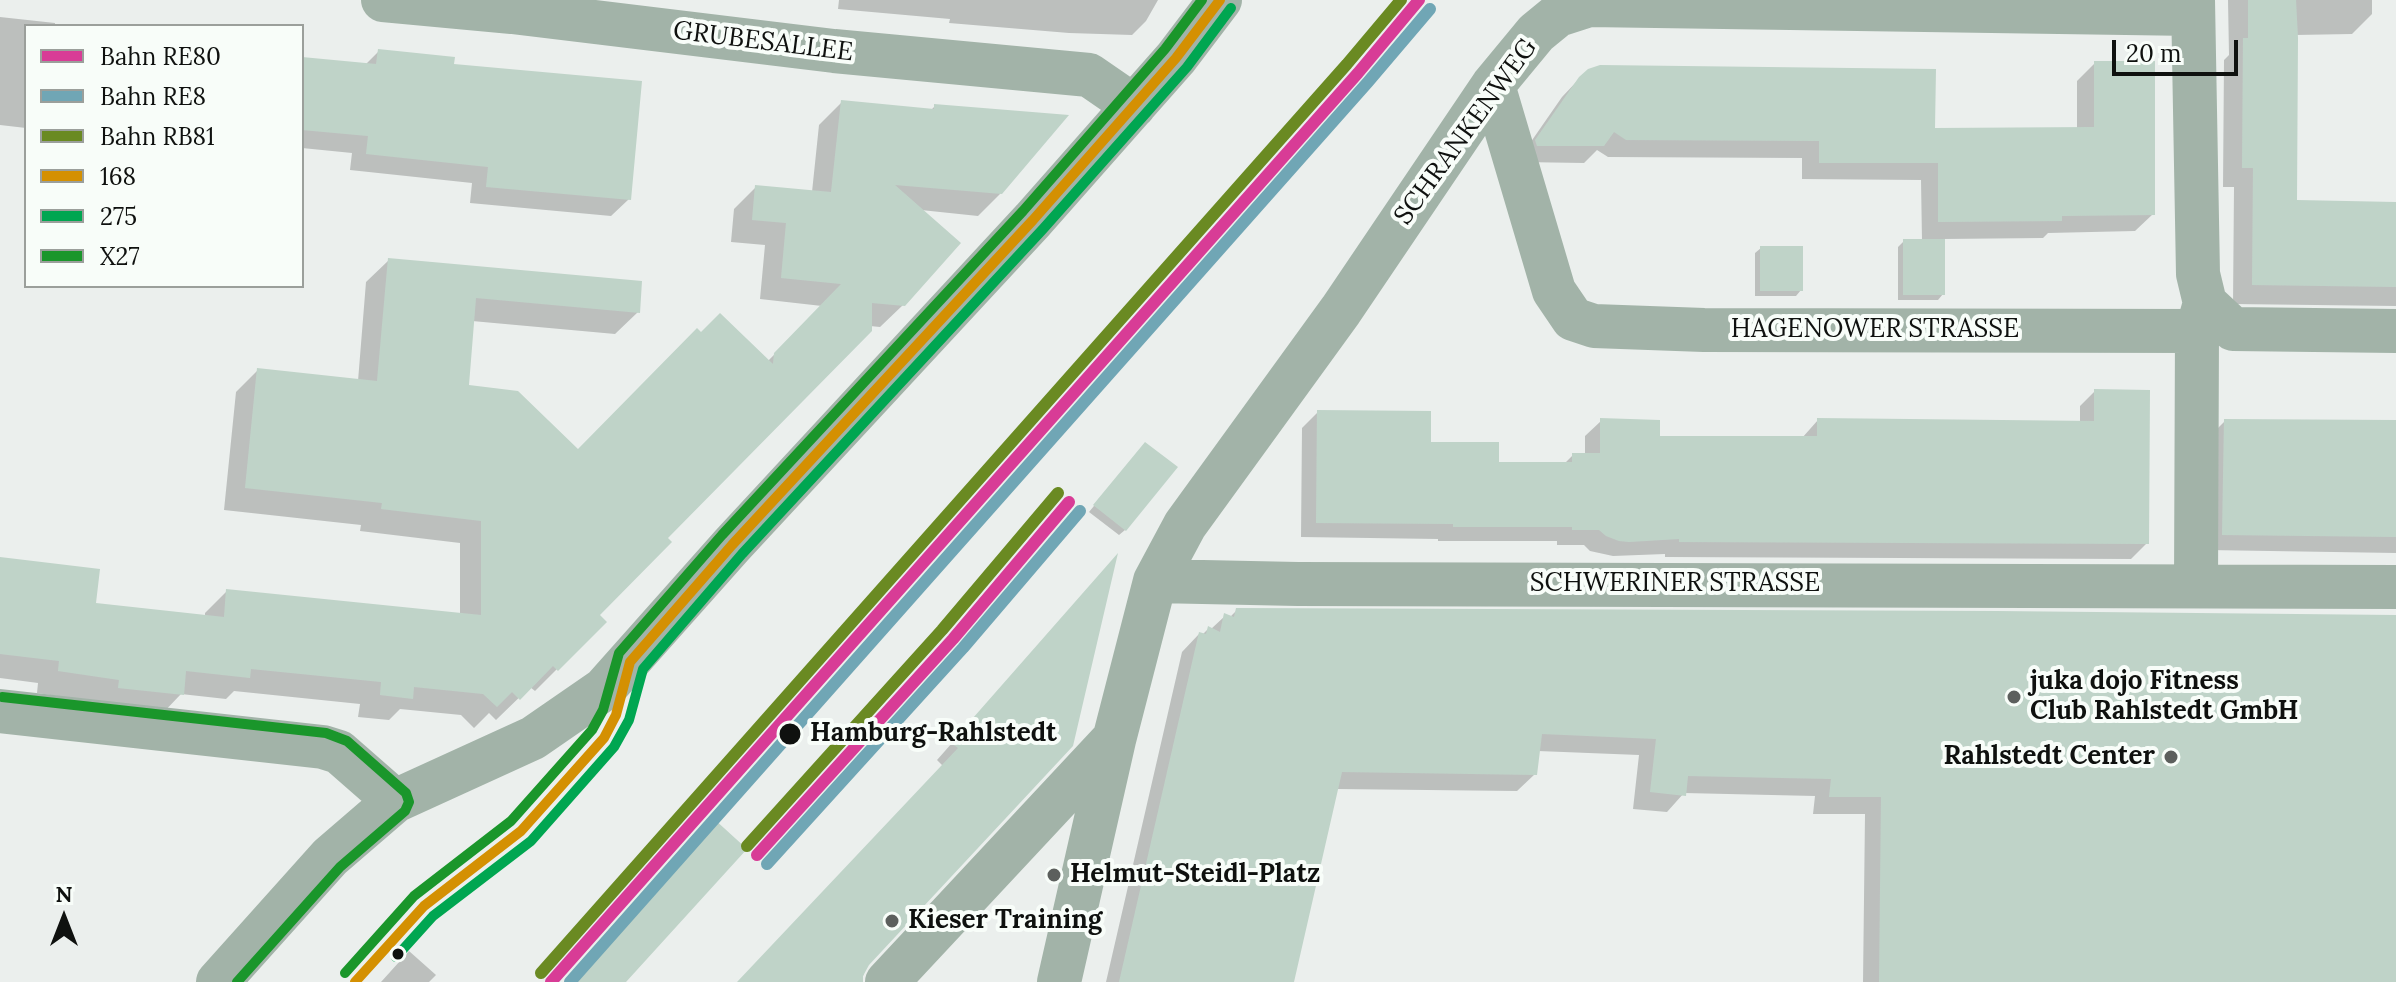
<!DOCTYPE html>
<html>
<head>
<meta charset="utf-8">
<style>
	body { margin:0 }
	#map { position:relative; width:2396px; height:982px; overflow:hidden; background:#ebefed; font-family:Lora,serif }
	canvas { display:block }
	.legend { position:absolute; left:24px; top:24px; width:280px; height:264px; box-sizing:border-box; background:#f8fdf9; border:2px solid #9b9f9b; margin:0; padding:10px 14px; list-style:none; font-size:24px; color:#0f110f }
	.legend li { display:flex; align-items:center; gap:16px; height:40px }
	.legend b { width:40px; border:2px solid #9b9f9b }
	.north { position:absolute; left:24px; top:878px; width:80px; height:80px; -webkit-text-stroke:6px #f8fdf9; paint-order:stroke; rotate:0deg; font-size:22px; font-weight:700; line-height:32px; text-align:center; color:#0f110f }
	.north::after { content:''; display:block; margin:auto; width:28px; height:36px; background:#0f110f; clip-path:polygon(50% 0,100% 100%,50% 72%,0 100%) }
	.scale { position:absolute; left:2112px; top:40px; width:126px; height:36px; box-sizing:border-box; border:4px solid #0f110f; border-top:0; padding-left:10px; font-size:24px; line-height:28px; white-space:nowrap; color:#0f110f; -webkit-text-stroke:6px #f8fdf9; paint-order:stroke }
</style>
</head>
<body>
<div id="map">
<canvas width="2396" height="982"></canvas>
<ul class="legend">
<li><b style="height:10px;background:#d83c96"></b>Bahn RE80</li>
<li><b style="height:10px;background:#70a6b5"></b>Bahn RE8</li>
<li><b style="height:10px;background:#6a8a22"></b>Bahn RB81</li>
<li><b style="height:10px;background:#d49002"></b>168</li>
<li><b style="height:10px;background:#00a651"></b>275</li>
<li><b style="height:10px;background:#1a962b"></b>X27</li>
</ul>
<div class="north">N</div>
<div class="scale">20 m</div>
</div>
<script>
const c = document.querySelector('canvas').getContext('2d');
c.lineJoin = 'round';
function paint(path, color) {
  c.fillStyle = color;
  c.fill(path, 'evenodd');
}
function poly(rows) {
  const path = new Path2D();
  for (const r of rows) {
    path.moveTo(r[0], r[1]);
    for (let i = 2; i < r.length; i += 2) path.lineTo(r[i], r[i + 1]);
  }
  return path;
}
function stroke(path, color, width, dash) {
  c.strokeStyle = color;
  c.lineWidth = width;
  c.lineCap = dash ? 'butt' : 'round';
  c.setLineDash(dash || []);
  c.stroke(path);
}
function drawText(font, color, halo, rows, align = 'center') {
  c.font = font + ' Lora,serif';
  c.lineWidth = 8;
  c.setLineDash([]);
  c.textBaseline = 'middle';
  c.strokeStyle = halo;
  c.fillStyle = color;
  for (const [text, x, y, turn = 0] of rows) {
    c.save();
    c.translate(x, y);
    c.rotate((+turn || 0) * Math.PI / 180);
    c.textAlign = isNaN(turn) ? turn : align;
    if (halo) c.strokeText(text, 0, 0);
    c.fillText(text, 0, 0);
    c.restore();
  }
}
paint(poly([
	[839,0,1158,0,1146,21,1132,35,1069,33,949,23,950,19,838,9],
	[2228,0,2372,0,2372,14,2352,34,2295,35,2295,202,2396,204,2396,306,2233,304,2234,187,2223,187,2224,60,2229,55],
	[0,17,55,23,55,26,26,26,26,128,0,125],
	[379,51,629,199,611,216,470,203,472,183,350,170,352,153,302,148,302,59,365,65],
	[2095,63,2153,214,2135,231,2048,233,2043,238,1943,239,1943,294,1938,300,1898,300,1898,247,1904,241,1922,241,1921,180,1802,179,1802,158,1608,157,1597,150,1584,163,1520,162,1519,159,1562,97,1580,78,1933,130,2077,129,2077,81],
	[841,103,930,111,935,106,1001,193,978,216,921,210,903,305,880,327,870,326,665,538,597,615,604,622,535,691,530,687,496,720,489,713,474,728,461,715,400,709,389,720,358,717,360,704,234,691,226,699,181,694,160,716,98,702,37,693,38,683,0,678,0,559,93,605,205,617,205,613,227,591,460,614,460,543,360,531,361,525,224,510,236,392,258,370,358,381,366,282,389,260,638,312,615,334,472,321,467,387,577,452,767,362,822,306,760,299,765,245,731,242,734,209,756,187,812,192,819,125],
	[1761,248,1801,290,1796,296,1755,296,1755,253],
	[2095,391,2147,543,2131,559,1665,557,1665,554,1613,556,1590,551,1584,545,1557,545,1557,541,1438,541,1438,539,1301,537,1302,428,1318,412,1497,464,1564,464,1573,455,1585,455,1585,436,1601,421,1658,438,1802,438,1818,420,2080,423,2080,406],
	[2225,421,2396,422,2396,553,2207,550,2209,437],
	[1140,450,1125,530,1119,535,1089,512],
	[1102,573,867,964,861,982,739,982,943,766,937,760],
	[1237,610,2396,617,2396,982,1863,982,1865,814,1813,814,1815,796,1684,793,1667,812,1633,809,1639,755,1538,751,1535,774,1517,791,1336,789,1291,982,1106,982,1182,652,1199,634,1202,635,1209,628,1211,629,1225,616,1230,617],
	[409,951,436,975,429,982,381,982]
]), '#0003');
paint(poly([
	[2248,0,2296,0,2298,38,2297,200,2396,202,2396,287,2252,285,2253,168,2242,168,2243,38,2248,38],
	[378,49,455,57,454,64,642,81,631,200,486,187,488,167,366,154,368,136,302,130,302,57,376,64],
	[2094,61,2155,61,2155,215,2062,216,2062,221,1938,222,1938,163,1819,163,1819,141,1626,140,1614,132,1604,146,1537,146,1535,140,1579,77,1588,69,1600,65,1936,69,1935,128,2094,127],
	[841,100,934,109,934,104,1069,115,1002,194,895,185,961,243,905,306,872,303,872,331,668,538,672,542,600,615,607,622,558,671,553,666,520,700,512,692,497,707,483,694,414,687,413,699,380,695,381,682,251,669,250,678,186,671,184,695,118,688,119,680,58,671,59,661,0,654,0,557,100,569,96,603,224,617,226,589,481,615,481,521,381,509,382,503,245,488,257,368,377,381,388,258,642,281,640,313,476,298,469,385,518,391,578,449,697,328,701,332,720,313,773,364,774,353,841,284,781,278,786,223,752,220,755,185,831,192],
	[1903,239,1945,239,1945,295,1903,295],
	[1760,246,1803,246,1803,291,1760,291],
	[2094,389,2150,390,2149,544,1679,542,1679,539,1629,542,1619,541,1606,536,1599,530,1572,530,1572,527,1453,527,1453,524,1316,523,1317,410,1431,411,1431,442,1499,442,1499,462,1572,462,1572,453,1600,453,1600,418,1660,420,1660,436,1817,436,1817,418,2094,421],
	[2224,419,2396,420,2396,537,2222,535],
	[1145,442,1178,467,1126,531,1093,505],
	[1118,553,1073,746,869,965,863,976,863,982,737,982,958,748,951,743],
	[1236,608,1997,611,2396,615,2396,982,1879,982,1881,797,1829,797,1831,779,1688,776,1686,796,1650,792,1656,739,1542,734,1537,775,1342,772,1294,982,1119,982,1199,632,1206,634,1208,626,1220,632,1224,613,1234,617],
	[713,818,747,849,626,982,566,982]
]), '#bfd3c8');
stroke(poly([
	[383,0,512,12,834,51,1089,75,1134,106],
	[2193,0,2198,274,2205,303],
	[1493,85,1554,291,1573,319,1594,326,1704,330,2197,331,2205,303],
	[2205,303,2233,329,2396,331],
	[1155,581,1298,584,2396,587],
	[2196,586,2197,331],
	[0,711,323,747,339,752,395,801],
	[218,982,330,857,395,801,533,738,604,689,732,545,1033,220,1176,58,1220,0],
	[887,982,1112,741],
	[1059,982,1114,740,1155,581,1185,525,1341,310,1493,85,1536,33,1558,15,1589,5,2193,14]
]), '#a2b3a8', 44);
stroke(poly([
	[355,982,424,906,521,831,604,738,616,715,630,662,732,545,1033,220,1176,58,1220,0]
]), '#d49002', 10);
stroke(poly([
	[396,957,433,916,531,841,614,747,629,720,643,669,742,554,1043,229,1187,67,1231,8]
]), '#00a651', 10);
stroke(poly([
	[2,697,326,733,347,741,406,793,409,802,405,811,340,867,237,982],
	[345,973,414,896,511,821,592,730,603,710,619,653,722,535,1023,211,1165,49,1202,0]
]), '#1a962b', 10);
stroke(poly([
	[757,855,953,639,1069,502],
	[551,982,1358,73,1419,0]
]), '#d83c96', 12);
stroke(poly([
	[767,864,963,648,1080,511],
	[570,982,1368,82,1430,9]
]), '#70a6b5', 12);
stroke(poly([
	[747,846,942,630,1058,493],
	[541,973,1347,64,1401,0]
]), '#6a8a22', 12);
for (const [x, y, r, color] of [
	[2014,697,8,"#5c5f5d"],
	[790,734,12,"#0f110f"],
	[2171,757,8,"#5c5f5d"],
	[1054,875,8,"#5c5f5d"],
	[892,921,8,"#5c5f5d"],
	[398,954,7,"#0f110f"]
]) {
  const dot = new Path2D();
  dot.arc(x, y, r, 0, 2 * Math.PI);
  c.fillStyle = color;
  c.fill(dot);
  stroke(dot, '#f8fdf9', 3);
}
drawText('26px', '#0f110f', '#f8fdf9', [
	["GRUBESALLEE",763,42,7],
	["SCHRANKENWEG",1466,132,-54],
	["HAGENOWER STRASSE",1875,330],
	["SCHWERINER STRASSE",1675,584]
]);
drawText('bold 26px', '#0f110f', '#f8fdf9', [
	["juka dojo Fitness",2030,682],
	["Club Rahlstedt GmbH",2030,712],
	["Rahlstedt Center",2155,757,"right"],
	["Helmut-Steidl-Platz",1070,875],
	["Kieser Training",908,921]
], 'left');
drawText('bold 26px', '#0f110f', '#f8fdf9', [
	["Hamburg-Rahlstedt",810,734]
], 'left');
</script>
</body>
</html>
